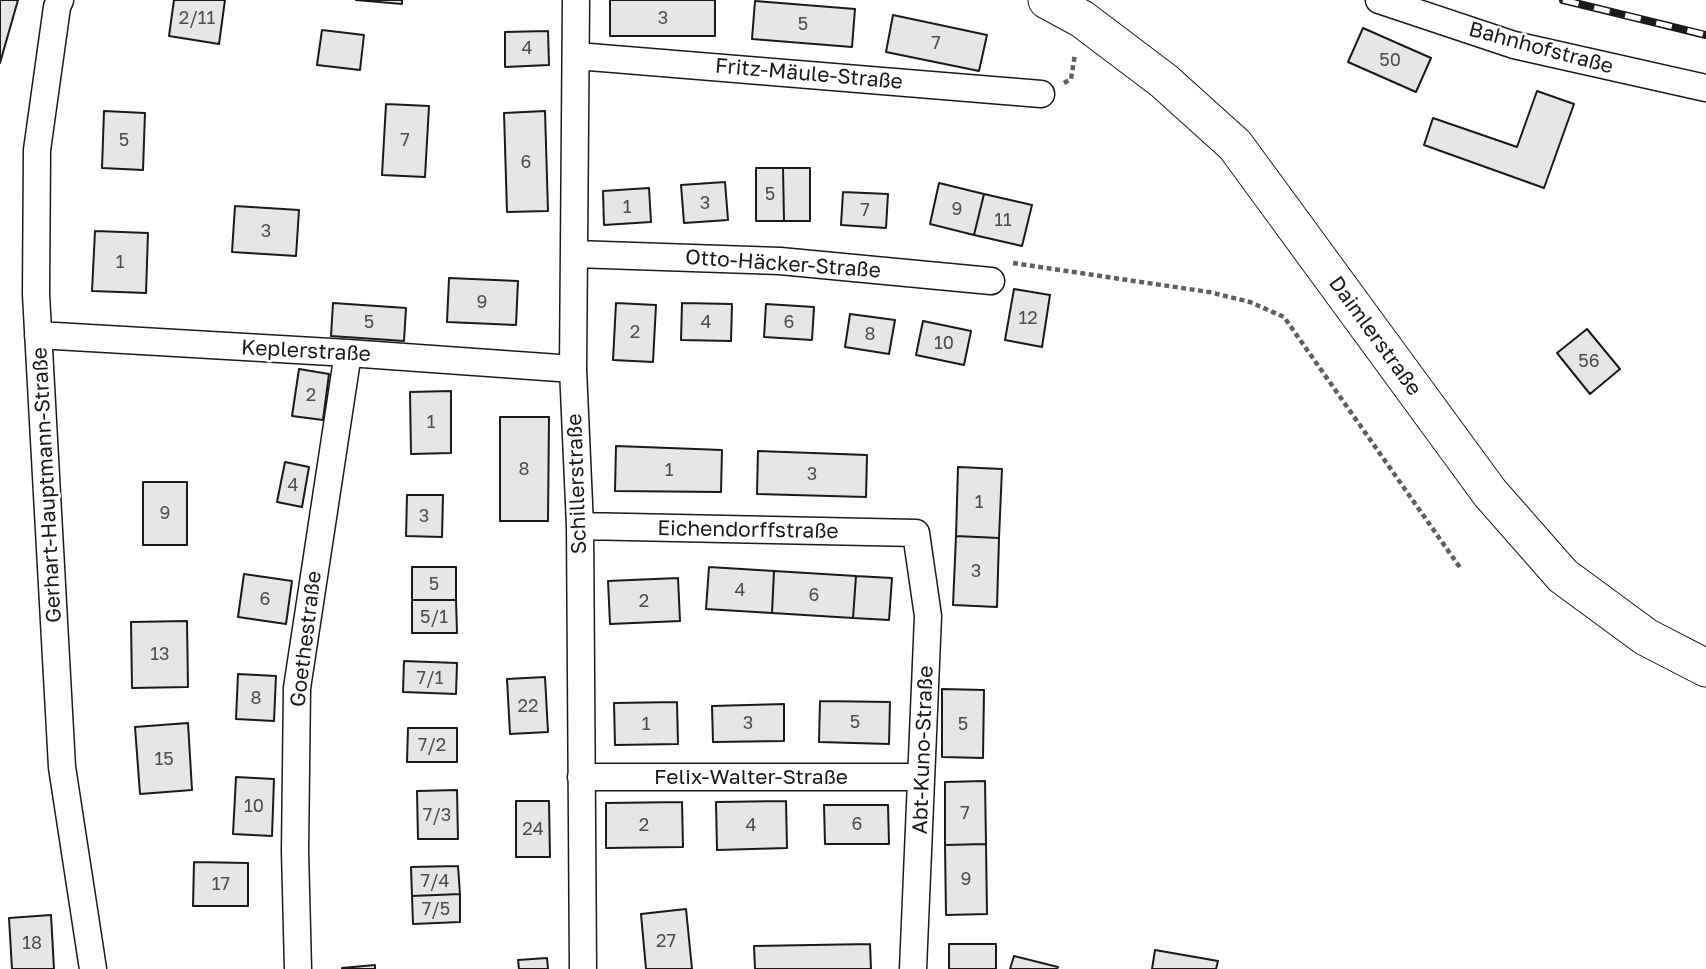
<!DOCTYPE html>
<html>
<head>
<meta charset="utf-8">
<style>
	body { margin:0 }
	canvas { display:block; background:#fff }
</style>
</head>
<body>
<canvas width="1706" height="969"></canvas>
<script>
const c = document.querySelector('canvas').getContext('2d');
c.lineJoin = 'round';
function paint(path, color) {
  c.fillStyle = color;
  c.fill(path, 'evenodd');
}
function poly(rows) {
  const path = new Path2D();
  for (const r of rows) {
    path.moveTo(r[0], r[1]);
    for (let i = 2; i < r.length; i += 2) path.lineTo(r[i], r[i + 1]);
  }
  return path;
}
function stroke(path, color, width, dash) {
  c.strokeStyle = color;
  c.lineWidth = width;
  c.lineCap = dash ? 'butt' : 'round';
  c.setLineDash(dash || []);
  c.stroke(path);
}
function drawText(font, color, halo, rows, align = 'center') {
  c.font = font + ' "Golos Text",sans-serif';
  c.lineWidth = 5;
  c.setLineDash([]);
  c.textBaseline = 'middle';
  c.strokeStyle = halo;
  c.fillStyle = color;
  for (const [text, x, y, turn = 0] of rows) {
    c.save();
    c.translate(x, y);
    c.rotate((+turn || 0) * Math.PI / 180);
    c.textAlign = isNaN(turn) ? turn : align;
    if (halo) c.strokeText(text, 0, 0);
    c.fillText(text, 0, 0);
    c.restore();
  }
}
const building = poly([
	[0,0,18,0,0,63,0,0],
	[174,0,225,0,219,44,169,36,174,0],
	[356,0,402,0,402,4,356,0],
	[610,0,715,0,715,36,610,36,610,0],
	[755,1,855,9,852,47,752,39,755,1],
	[893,15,987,35,979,71,886,52,893,15],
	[1363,28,1431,58,1416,92,1348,62,1363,28],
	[322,30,364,35,360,70,317,65,322,30],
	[548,31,549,65,505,67,505,32,548,31],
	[1537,91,1574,104,1544,188,1424,145,1433,118,1517,147,1537,91],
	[386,104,429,106,425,177,382,175,386,104],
	[104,111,145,113,143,170,102,168,104,111],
	[545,111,548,211,507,212,504,113,545,111],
	[756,168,783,168,784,221,756,221,756,168],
	[783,168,810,168,810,221,784,221,783,168],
	[725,182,728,220,684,223,681,185,725,182],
	[939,183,984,194,974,235,930,224,939,183],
	[649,188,651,222,604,225,603,191,649,188],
	[843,192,888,194,886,228,841,225,843,192],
	[984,194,1032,205,1022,246,974,235,984,194],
	[235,206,299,210,296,256,232,252,235,206],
	[95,231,148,233,146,293,92,291,95,231],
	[449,278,518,281,516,325,447,322,449,278],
	[1014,289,1050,295,1042,347,1005,340,1014,289],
	[333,303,406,308,404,341,331,336,333,303],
	[616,303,656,305,653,362,613,360,616,303],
	[682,303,732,304,731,341,681,340,682,303],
	[766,304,814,307,812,340,764,337,766,304],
	[850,314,895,320,889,354,845,347,850,314],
	[923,321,971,331,964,365,916,355,923,321],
	[1587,329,1620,369,1590,394,1557,353,1587,329],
	[299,369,329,374,323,420,292,416,299,369],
	[451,391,451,453,411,454,410,392,451,391],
	[500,417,549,417,548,521,500,521,500,417],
	[616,446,722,450,721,492,615,491,616,446],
	[758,451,867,455,866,497,757,494,758,451],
	[285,462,309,467,302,507,277,502,285,462],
	[958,467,1002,469,999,538,956,536,958,467],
	[143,482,187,482,187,545,143,545,143,482],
	[407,495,443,495,442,537,406,536,407,495],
	[956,536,999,538,997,607,953,605,956,536],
	[412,567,456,567,456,600,412,600,412,567],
	[709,567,774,571,772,613,706,609,709,567],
	[774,571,856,576,853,618,772,613,774,571],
	[244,574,292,581,286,624,238,617,244,574],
	[856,576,892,578,889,620,853,618,856,576],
	[678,578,680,621,610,624,608,581,678,578],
	[412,600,456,600,457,633,412,633,412,600],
	[187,621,188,687,132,688,131,622,187,621],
	[404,661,457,663,456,694,403,692,404,661],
	[238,674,276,676,274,721,236,719,238,674],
	[545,677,548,732,510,734,507,679,545,677],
	[942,689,984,690,983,758,942,757,942,689],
	[820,701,890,702,889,744,819,742,820,701],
	[677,702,678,744,615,745,614,703,677,702],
	[784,704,784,741,713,742,712,706,784,704],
	[188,723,192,790,140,794,135,727,188,723],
	[408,728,457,728,457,762,407,762,408,728],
	[236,777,274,779,272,836,233,834,236,777],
	[985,781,986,844,945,845,945,782,985,781],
	[457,790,458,839,418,839,417,791,457,790],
	[516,801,549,801,550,857,516,857,516,801],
	[786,801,787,848,717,850,716,802,786,801],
	[682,802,683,847,606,848,606,803,682,802],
	[824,805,888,805,889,844,825,844,824,805],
	[986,844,987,914,946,915,945,845,986,844],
	[194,862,248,863,248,906,193,906,194,862],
	[458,866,460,894,412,896,411,867,458,866],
	[460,894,460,922,413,924,412,896,460,894],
	[686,909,692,969,646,969,641,914,686,909],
	[51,915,54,969,12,969,9,918,51,915],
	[870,944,871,969,755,969,754,946,870,944],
	[949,944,996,944,996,969,949,969,949,944],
	[1155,950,1218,961,1216,969,1152,969,1155,950],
	[1014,956,1058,967,1057,969,1010,969,1014,956],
	[547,958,548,969,519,969,518,960,547,958],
	[375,965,375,969,342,969,342,968,375,965]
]);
paint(building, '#e6e6e6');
stroke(building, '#1a1a1a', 2);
const street = poly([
	[60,0,57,7,37,150,36,294,62,767,93,969],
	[576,0,573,369,580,526,583,969],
	[1379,0,1514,45,1706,88],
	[577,56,1041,94],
	[575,254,780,261,991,281],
	[38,335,348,353,573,369],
	[580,526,916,533,928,616,913,969],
	[581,777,921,777],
	[298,969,295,851,297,688,348,353]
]);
const secondary = poly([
	[1047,0,1082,19,1164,81,1235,145,1490,493,1563,576,1646,637,1706,668]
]);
stroke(street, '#1a1a1a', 29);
stroke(secondary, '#1a1a1a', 39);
stroke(poly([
	[1064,83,1071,79,1075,54],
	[1013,263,1209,292,1250,302,1284,317,1461,569]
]), '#5f5f5f', 4.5, [5, 3.5]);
stroke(street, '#fff', 26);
stroke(secondary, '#fff', 37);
const rail = poly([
	[1563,0,1706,35]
]);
stroke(rail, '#1a1a1a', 8);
stroke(rail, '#fff', 5, [16]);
drawText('18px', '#4d4d4d', null, [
	["2/11",197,18],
	["3",663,18],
	["5",803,24],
	["7",936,43],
	["4",527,48],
	["50",1390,60],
	["5",124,140],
	["7",405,140],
	["6",526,162],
	["5",770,194],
	["3",705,203],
	["1",627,207],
	["9",957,209],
	["7",865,210],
	["11",1003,220],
	["3",266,231],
	["1",120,262],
	["9",482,302],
	["12",1028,318],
	["5",369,322],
	["4",706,322],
	["6",789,322],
	["2",635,332],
	["8",870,334],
	["10",944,343],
	["56",1589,361],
	["2",311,395],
	["1",431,422],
	["8",524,469],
	["1",669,470],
	["3",812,474],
	["4",293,485],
	["1",979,502],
	["9",165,513],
	["3",424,516],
	["3",976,571],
	["5",434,584],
	["4",740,590],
	["6",814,595],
	["6",265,599],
	["2",644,601],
	["5/1",434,617],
	["13",160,654],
	["7/1",430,678],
	["8",256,698],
	["22",528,706],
	["5",855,722],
	["3",748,723],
	["1",646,724],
	["5",963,724],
	["7/2",432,745],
	["15",164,759],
	["10",254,806],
	["7",965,813],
	["7/3",437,815],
	["6",857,824],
	["2",644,825],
	["4",751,825],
	["24",533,829],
	["9",966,879],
	["7/4",435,881],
	["17",221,884],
	["7/5",436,909],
	["27",666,941],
	["18",32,943]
]);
drawText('21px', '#1a1a1a', '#fff', [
	["Bahnhofstraße",1541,48,15],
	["Fritz-Mäule-Straße",809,74,5],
	["Otto-Häcker-Straße",783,264,4],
	["Daimlerstraße",1375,336,54],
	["Keplerstraße",306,351,3],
	["Schillerstraße",577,484,-92],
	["Gerhart-Hauptmann-Straße",47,485,-93],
	["Eichendorffstraße",748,530,1],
	["Goethestraße",306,639,-83],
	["Abt-Kuno-Straße",923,750,-88],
	["Felix-Walter-Straße",751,777]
]);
</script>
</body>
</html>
